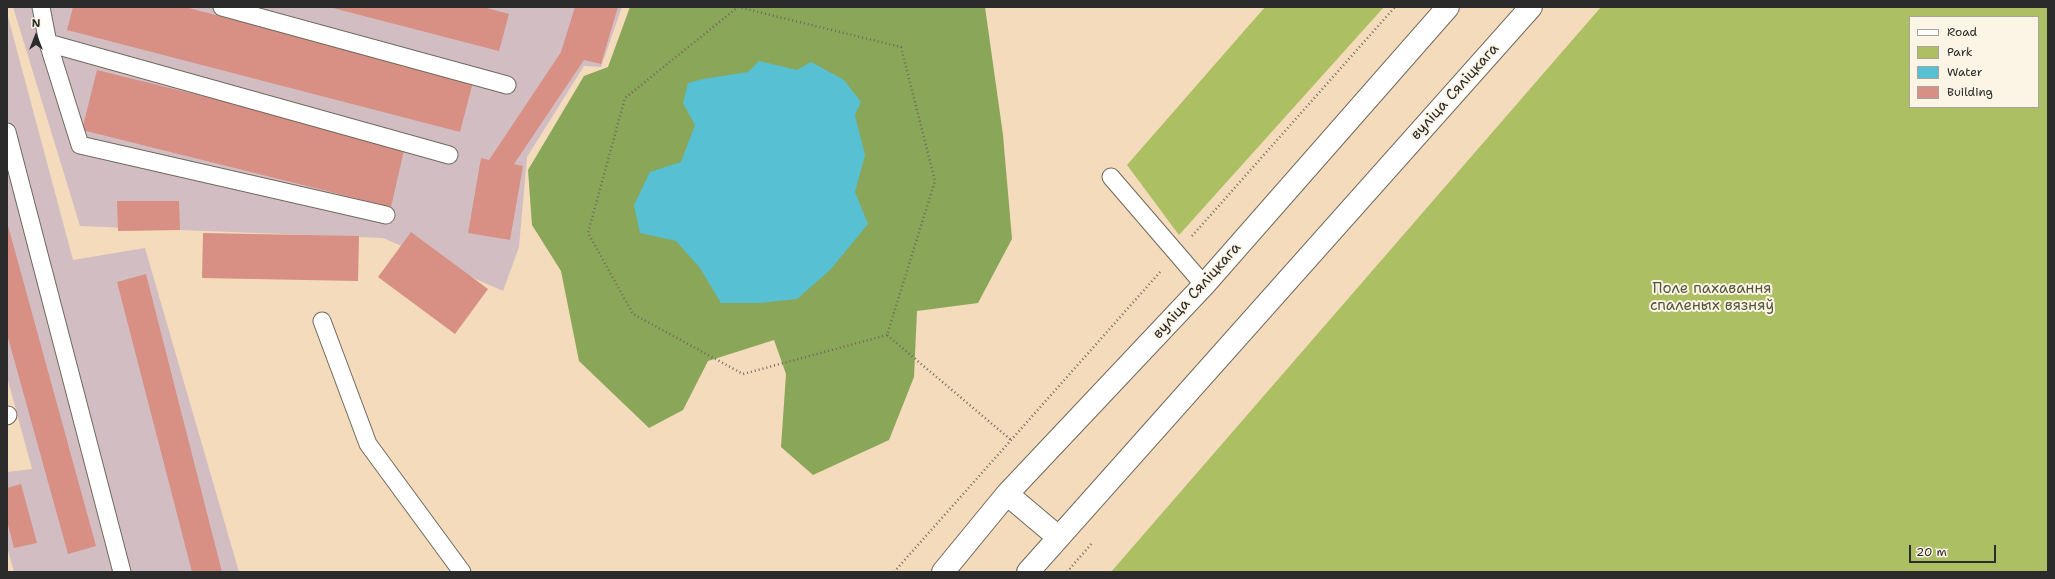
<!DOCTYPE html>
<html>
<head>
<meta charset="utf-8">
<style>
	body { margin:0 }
	#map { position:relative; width:2055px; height:579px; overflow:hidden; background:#f3dbbb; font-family:"Shantell Sans",sans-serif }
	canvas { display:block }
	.frame { position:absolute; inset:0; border:8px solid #2b2b2b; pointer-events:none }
	.legend { position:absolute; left:1909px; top:16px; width:130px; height:92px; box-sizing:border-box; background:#fcf5e5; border:1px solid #a8a49b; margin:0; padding:5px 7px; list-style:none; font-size:12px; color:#2b2b2b }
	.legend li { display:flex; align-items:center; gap:8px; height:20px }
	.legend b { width:20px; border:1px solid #a8a49b }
	.north { position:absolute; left:16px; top:16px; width:40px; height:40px; -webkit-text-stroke:3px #fcf5e5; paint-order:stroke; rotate:0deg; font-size:11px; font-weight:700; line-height:16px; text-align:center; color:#2b2b2b }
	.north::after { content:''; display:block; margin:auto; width:14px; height:18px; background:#2b2b2b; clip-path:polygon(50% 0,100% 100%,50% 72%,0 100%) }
	.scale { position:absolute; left:1909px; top:545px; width:87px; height:18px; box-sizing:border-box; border:2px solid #2b2b2b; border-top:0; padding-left:5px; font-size:12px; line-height:14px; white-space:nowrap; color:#2b2b2b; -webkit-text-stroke:3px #fcf5e5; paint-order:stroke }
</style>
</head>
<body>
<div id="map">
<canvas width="2055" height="579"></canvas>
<div class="frame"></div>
<ul class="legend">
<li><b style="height:5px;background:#fff"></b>Road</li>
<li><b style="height:11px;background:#adbf63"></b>Park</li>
<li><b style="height:11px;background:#57c0d3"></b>Water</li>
<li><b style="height:11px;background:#d79083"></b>Building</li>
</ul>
<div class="north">N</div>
<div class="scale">20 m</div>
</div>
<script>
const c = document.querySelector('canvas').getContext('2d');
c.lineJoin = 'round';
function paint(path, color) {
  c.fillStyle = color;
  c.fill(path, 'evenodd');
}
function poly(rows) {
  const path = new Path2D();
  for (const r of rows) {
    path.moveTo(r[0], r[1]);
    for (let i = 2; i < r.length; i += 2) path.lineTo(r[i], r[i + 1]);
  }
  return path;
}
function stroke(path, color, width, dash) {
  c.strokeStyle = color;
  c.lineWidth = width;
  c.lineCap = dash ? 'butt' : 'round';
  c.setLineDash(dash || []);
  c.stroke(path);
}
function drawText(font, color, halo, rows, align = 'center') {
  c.font = font + ' "Shantell Sans",sans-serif';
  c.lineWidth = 4;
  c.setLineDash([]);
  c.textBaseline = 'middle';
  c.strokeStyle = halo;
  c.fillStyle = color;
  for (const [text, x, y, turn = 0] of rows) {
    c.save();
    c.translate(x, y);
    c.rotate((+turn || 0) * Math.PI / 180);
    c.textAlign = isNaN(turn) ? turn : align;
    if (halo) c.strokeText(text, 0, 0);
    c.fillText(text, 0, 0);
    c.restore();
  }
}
paint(poly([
	[13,7,622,7,601,67,584,66,527,157,519,247,503,291,383,238,80,226],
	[7,13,73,260,145,248,239,572,14,572,7,547,7,472,32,469,7,377]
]), '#d2bec2');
paint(poly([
	[1265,7,1384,7,1179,235,1127,165],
	[1601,7,2048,7,2048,572,1111,572],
	[1910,17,2038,17,2038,107,1910,107]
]), '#adbf63');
paint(poly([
	[630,7,985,7,1003,135,1012,239,978,303,917,311,914,377,889,440,813,475,781,447,786,374,774,340,708,361,683,410,649,428,579,361,561,271,532,225,528,170,584,76,608,67]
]), '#8aa659');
paint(poly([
	[759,61,797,70,811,62,844,80,861,102,855,115,865,155,855,192,868,224,830,270,797,299,759,303,721,303,700,268,676,241,640,233,634,205,650,172,681,162,695,125,683,103,688,83,703,79,748,72]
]), '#57c0d3');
paint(poly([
	[73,7,185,7,473,82,460,132,67,30],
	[329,7,483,7,509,14,499,51],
	[575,7,618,7,601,64,584,60,514,164,523,166,510,240,468,233,481,158,489,160,561,52],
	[97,70,405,146,391,207,82,130],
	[117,201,179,201,180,230,118,231],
	[7,222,96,546,68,554,7,334],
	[411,232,488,289,455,334,378,277],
	[203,233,359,236,358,281,202,278],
	[146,274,222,572,192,572,117,282],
	[21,484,37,543,14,548,7,521,7,488]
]), '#d79083');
const lane = poly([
	[41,7,48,43,80,145,386,215],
	[222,7,507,85],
	[48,43,449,155],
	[7,132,122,572],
	[1111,177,1204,285],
	[322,321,368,444,462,572],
	[7,416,8,415]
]);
const secondary = poly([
	[1007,494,1058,537],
	[943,572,1007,494,1204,285,1448,7],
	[1028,572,1531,7]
]);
stroke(lane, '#71695d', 19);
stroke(secondary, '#71695d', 24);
stroke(poly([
	[1192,236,1395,7],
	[887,335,743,374,633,314,588,233,625,98,738,7,901,47,935,181,887,335,1011,440],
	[894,572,1161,271],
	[1067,572,1093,542]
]), '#71695d', 2.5, [1, 3]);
stroke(lane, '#fff', 17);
stroke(secondary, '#fff', 22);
drawText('15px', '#2b2b2b', '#fcf5e5', [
	["вуліца Сяліцкага",1455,92,-48],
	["вуліца Сяліцкага",1197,291,-48]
]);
drawText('15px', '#52573c', '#fcf5e5', [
	["Поле пахавання",1712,289],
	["спаленых вязняў",1712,306]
]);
</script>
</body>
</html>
